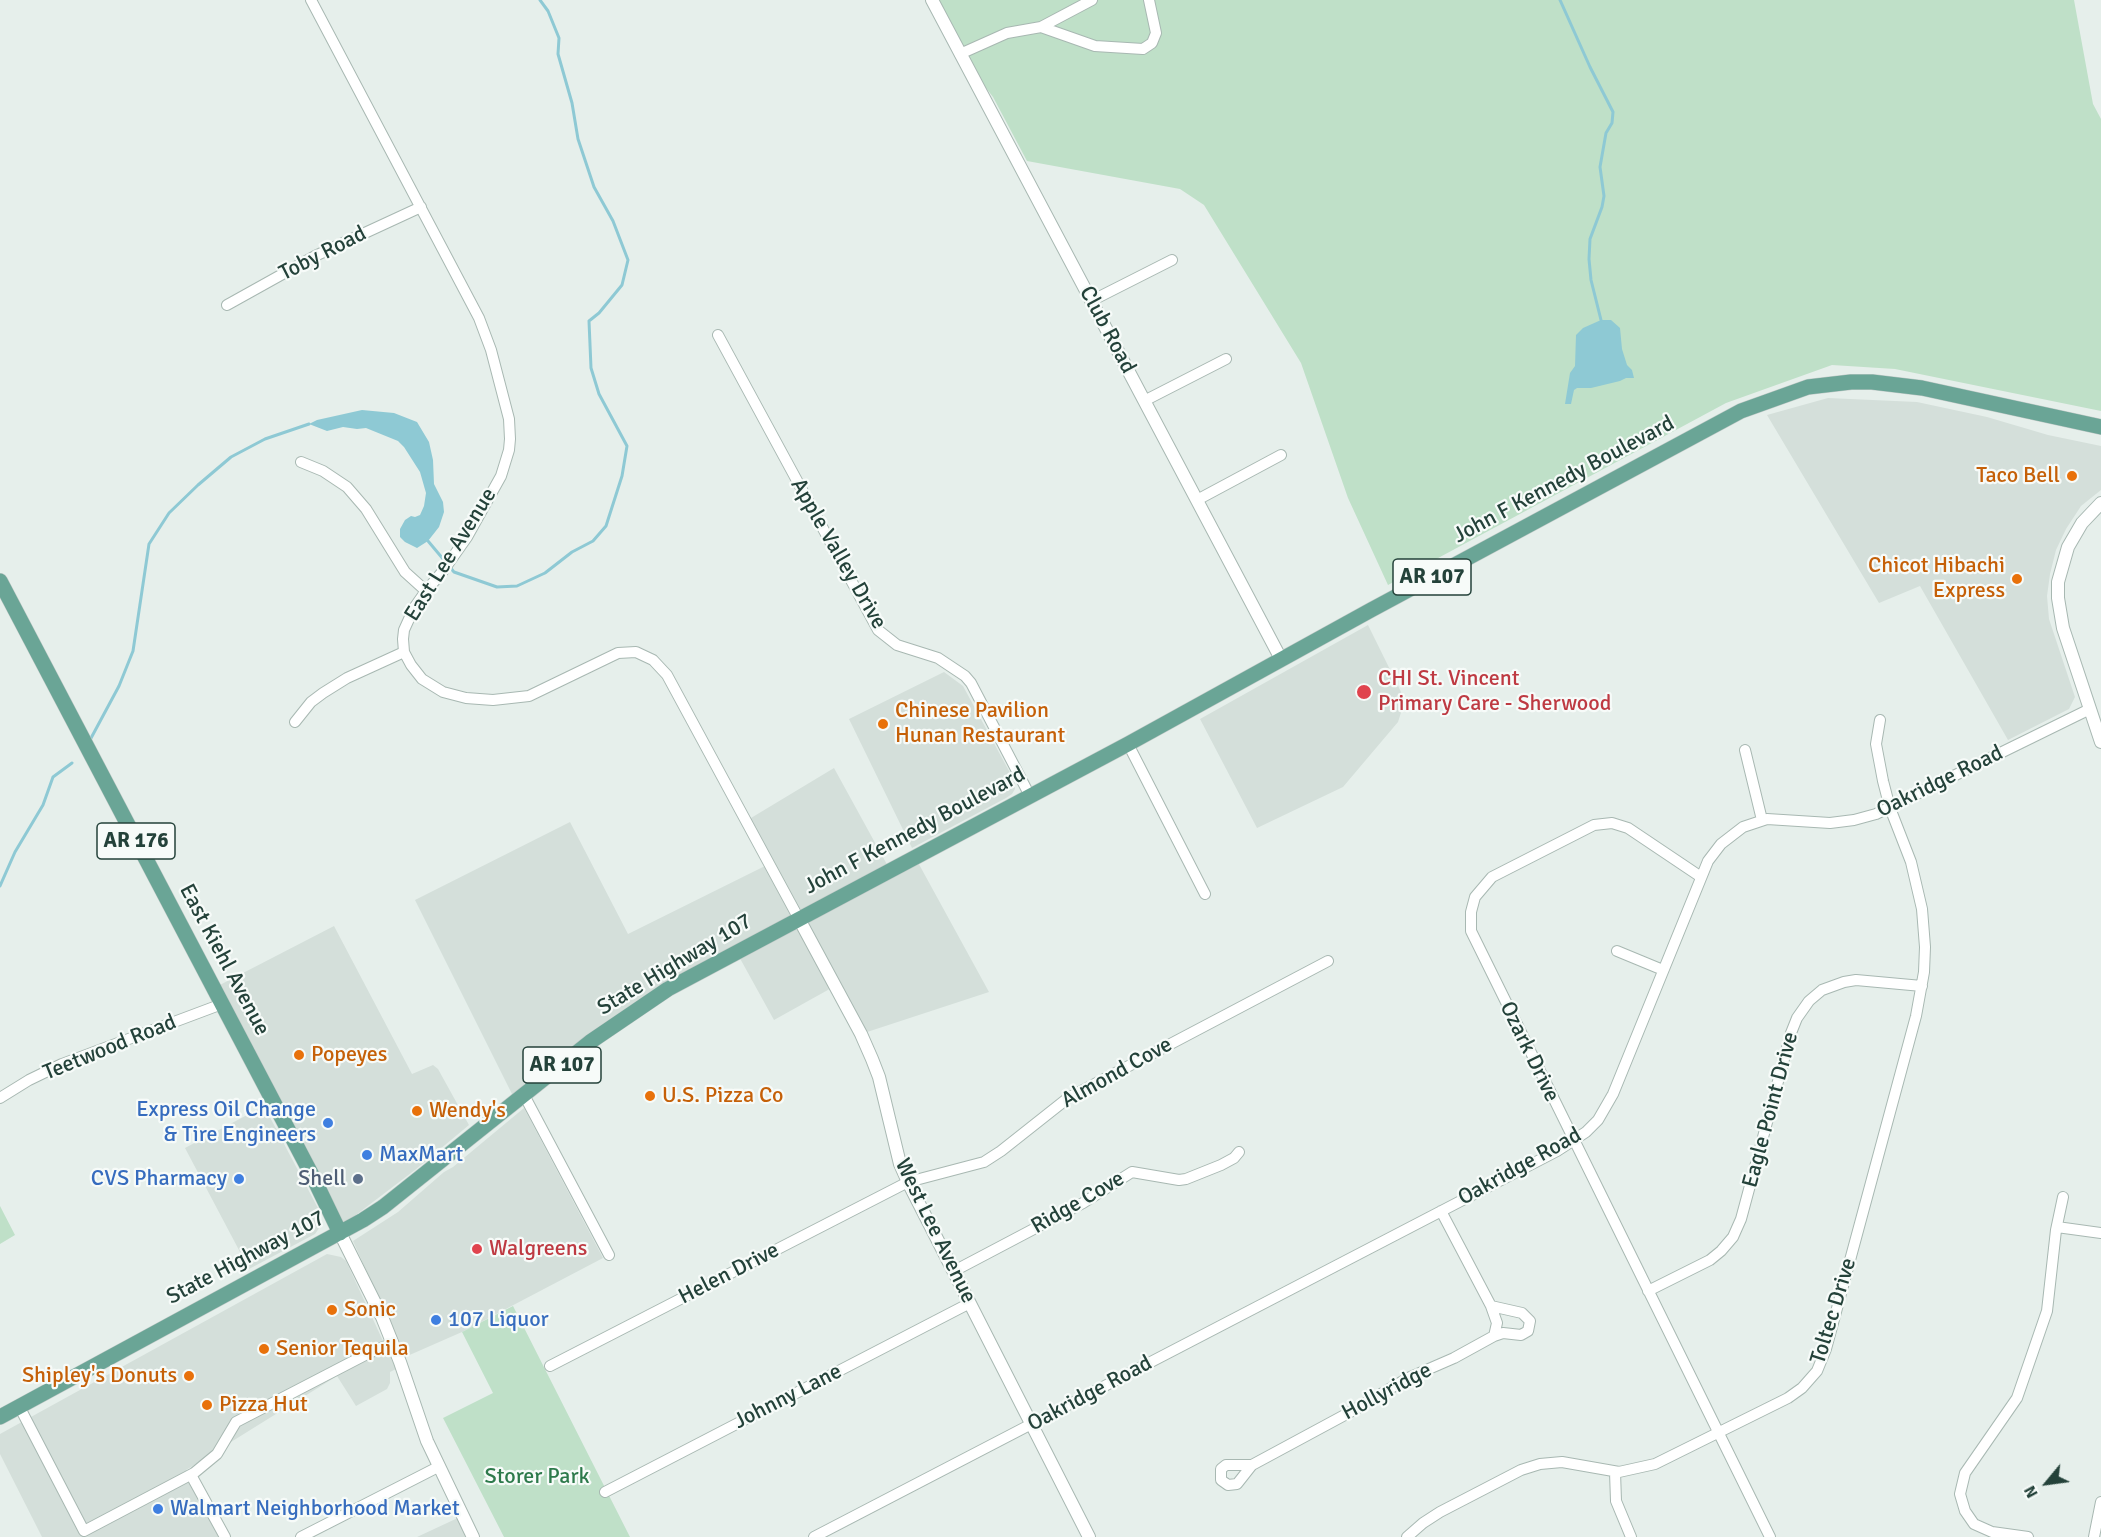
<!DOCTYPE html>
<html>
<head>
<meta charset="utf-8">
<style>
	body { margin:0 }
	#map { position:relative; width:2101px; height:1537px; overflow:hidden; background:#e6efeb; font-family:Signika,sans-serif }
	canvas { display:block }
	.north { position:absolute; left:2017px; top:1453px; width:60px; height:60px; -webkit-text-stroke:4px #f7fbf9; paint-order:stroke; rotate:241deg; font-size:16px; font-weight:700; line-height:24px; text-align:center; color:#24423a }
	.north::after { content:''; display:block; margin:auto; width:21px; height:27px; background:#24423a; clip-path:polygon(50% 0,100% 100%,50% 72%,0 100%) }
</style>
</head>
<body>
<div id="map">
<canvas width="2101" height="1537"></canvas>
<div class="north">N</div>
</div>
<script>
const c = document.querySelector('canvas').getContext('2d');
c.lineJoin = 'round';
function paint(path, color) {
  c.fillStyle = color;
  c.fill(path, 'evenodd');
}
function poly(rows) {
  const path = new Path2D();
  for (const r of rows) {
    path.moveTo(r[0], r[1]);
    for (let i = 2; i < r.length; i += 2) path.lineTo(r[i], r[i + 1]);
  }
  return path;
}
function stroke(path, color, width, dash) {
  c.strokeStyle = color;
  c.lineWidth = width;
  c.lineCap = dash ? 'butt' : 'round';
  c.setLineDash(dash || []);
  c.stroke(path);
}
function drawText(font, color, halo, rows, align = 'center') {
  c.font = font + ' Signika,sans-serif';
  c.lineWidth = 4.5;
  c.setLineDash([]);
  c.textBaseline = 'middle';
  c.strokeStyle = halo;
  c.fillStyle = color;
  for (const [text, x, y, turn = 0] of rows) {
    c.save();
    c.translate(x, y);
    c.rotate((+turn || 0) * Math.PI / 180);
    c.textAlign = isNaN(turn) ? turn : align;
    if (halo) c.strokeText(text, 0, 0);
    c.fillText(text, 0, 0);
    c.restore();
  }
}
paint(poly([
	[1828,398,1917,402,1987,417,2048,435,2101,446,2101,490,2081,506,2066,529,2056,550,2050,574,2047,596,2049,619,2075,697,2069,709,2008,740,1920,586,1879,603,1767,415],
	[1368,625,1405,700,1398,722,1343,787,1257,828,1200,719],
	[944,672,963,686,1015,782,1015,789,1012,794,1006,798,912,848,849,719],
	[834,768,890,870,915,857,989,992,861,1034,835,986,774,1020,737,953,668,989,516,1102,415,900,570,822,628,934,769,864,746,821],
	[334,926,412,1074,433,1065,438,1069,469,1125,415,1170,344,1224,214,988],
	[264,1106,320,1212,322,1224,315,1234,249,1269,185,1148],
	[524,1108,603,1258,462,1332,405,1357,353,1241,398,1212,444,1172,453,1167],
	[327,1254,341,1257,346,1261,396,1369,390,1372,390,1383,387,1389,356,1406,337,1376,186,1470,223,1537,42,1537,0,1454,0,1434],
	[462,1516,473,1537,417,1537]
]), '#d4dfda');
paint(poly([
	[932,0,2074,0,2093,104,2101,119,2101,411,1895,369,1832,365,1726,403,1388,585,1348,498,1301,363,1204,205,1180,189,1027,161,993,97,960,54],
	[0,1206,15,1235,0,1244],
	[513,1306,630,1537,504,1537,443,1418,493,1393,462,1332]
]), '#bfe0c8');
paint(poly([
	[1601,320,1611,320,1620,328,1622,349,1627,365,1632,370,1634,378,1626,378,1620,381,1591,388,1577,388,1574,390,1571,404,1565,404,1570,373,1575,366,1576,335,1583,328],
	[362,410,394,413,417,422,429,442,433,460,434,484,443,502,444,512,439,527,428,541,417,548,405,542,400,537,400,529,405,520,411,516,415,517,420,515,424,506,426,493,420,472,404,447,398,441,366,428,357,429,343,427,327,431,309,424,317,420]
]), '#8ec9d4');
stroke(poly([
	[1560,0,1590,67,1613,112,1612,123,1606,133,1600,167,1604,196,1602,207,1590,239,1589,259,1591,280,1601,320],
	[428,541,454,572,497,587,517,586,545,573,572,552,593,541,606,526,622,476,627,446,599,394,591,368,589,321,599,313,622,285,628,260,613,221,594,187,578,139,572,103,558,54,559,38,548,11,540,0],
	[90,740,119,686,133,651,149,544,169,513,198,485,231,457,265,439,309,424],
	[0,886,15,852,43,805,53,777,72,763]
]), '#8ec9d4', 3);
const minor = poly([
	[311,0,479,318,491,350,509,419,510,439,509,450,501,476,467,537,443,571,426,591,414,608,404,630,403,639,404,652,411,665,422,679,443,692,466,698,493,700,529,696,618,653,636,652,653,660,667,675,799,919],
	[1092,0,1041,27,1095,46,1143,49,1152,43,1156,33,1149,0],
	[960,54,1007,33,1041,27],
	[1091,301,1172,260],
	[227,305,315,256,421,207],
	[718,335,878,630,897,645,938,658,965,676,971,683,1030,796],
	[1144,401,1226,359],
	[301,462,323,471,347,487,366,509,405,572,426,591],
	[1197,500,1281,455],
	[295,722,311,702,323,693,347,678,404,652],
	[1128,744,1205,894],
	[1745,750,1762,820],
	[1701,877,1628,828,1612,823,1594,825,1492,877,1475,897,1471,912,1471,931,1770,1537],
	[1617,951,1663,970],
	[524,1095,609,1255],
	[0,1098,29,1080,62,1064,222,1004],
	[1441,1211,1491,1306,1522,1313,1530,1321,1528,1331,1521,1335,1503,1333,1494,1336],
	[2057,1227,2101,1233],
	[954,1271,1083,1203,1132,1172,1179,1180,1186,1179,1221,1165,1234,1158,1239,1152],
	[1648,1291,1710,1260,1721,1251,1733,1237,1741,1219,1791,1033,1797,1018,1809,1001,1822,990,1844,982,1856,980,1922,986],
	[550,1366,908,1182,984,1162,1001,1151,1068,1098,1328,961],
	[19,1406,84,1531,194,1473,217,1454,236,1422,369,1353,393,1343],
	[1252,1465,1226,1465,1221,1469,1221,1480,1228,1485,1237,1484,1252,1465,1354,1410,1408,1378,1454,1358,1494,1336,1497,1323,1491,1306],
	[1615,1472,1616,1501,1631,1537],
	[191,1475,225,1537],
	[605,1492,970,1303],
	[301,1537,438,1467],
	[814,1537,1557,1151,1586,1132,1598,1120,1613,1094,1708,861,1721,844,1743,827,1767,819,1830,823,1854,820,1876,814,2090,709],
	[1407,1537,1423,1523,1440,1512,1521,1470,1540,1464,1562,1462,1619,1472,1655,1464,1788,1398,1802,1388,1817,1371,1826,1349,1916,1016,1924,972,1925,947,1922,909,1911,862,1890,808,1883,781,1876,744,1880,720],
	[2028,1537,1992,1532,1974,1524,1965,1511,1960,1494,1965,1473,2017,1398,2047,1311,2056,1230,2063,1197],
	[2094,1537,2101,1502]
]);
const tertiary = poly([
	[932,0,1281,659],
	[2101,503,2082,523,2068,547,2058,582,2058,598,2063,628,2101,742],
	[799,919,861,1034,872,1059,879,1077,900,1164,908,1182,1089,1537],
	[340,1233,382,1317,400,1362,427,1441,473,1537]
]);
const primary = poly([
	[0,581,315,1181,340,1233],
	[0,1417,363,1220,383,1207,590,1042,668,989,1128,744,1371,610,1741,411,1808,387,1851,382,1872,382,1922,388,2101,427]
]);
stroke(minor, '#a8b8b2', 12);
stroke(tertiary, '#a8b8b2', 14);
stroke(primary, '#c2cac8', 16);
stroke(minor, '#fff', 10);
stroke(tertiary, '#fff', 12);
stroke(primary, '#6aa596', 15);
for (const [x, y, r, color] of [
	[2072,476,6,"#e8710a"],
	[2017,579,6,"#e8710a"],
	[1364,692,8,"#e0444e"],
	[883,724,6,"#e8710a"],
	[299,1055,6,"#e8710a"],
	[650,1096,6,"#e8710a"],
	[417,1111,6,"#e8710a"],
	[328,1123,6,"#3f7fe0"],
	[367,1155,6,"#3f7fe0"],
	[239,1179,6,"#3f7fe0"],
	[358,1179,6,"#5c6f8a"],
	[477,1249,6,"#e0444e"],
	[332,1310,6,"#e8710a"],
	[436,1320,6,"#3f7fe0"],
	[264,1349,6,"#e8710a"],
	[189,1376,6,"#e8710a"],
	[207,1405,6,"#e8710a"],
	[158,1509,6,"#3f7fe0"]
]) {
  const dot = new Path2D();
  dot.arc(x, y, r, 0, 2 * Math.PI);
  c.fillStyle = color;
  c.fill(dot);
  stroke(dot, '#f7fbf9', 2);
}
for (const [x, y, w] of [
	[1432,577,78],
	[136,841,78],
	[562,1065,78]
]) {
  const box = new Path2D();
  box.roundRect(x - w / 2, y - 18, w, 36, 4.5);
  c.fillStyle = '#f7fbf9';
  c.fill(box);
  stroke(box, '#24423a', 1.5);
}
drawText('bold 21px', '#24423a', null, [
	["AR 107",1432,577],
	["AR 176",136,841],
	["AR 107",562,1065]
]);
drawText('22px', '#24423a', '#f7fbf9', [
	["Toby Road",323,254,-27],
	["Club Road",1107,330,62],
	["John F Kennedy Boulevard",1564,480,-28],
	["Apple Valley Drive",838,554,60],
	["East Lee Avenue",451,555,-58],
	["Oakridge Road",1940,782,-26],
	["John F Kennedy Boulevard",915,831,-28],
	["East Kiehl Avenue",224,960,62],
	["State Highway 107",675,965,-31],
	["Teetwood Road",110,1048,-22],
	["Ozark Drive",1529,1052,64],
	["Almond Cove",1117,1073,-29],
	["Eagle Point Drive",1771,1110,-75],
	["Oakridge Road",1520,1167,-29],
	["Ridge Cove",1078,1203,-30],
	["West Lee Avenue",935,1231,64],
	["State Highway 107",246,1258,-28],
	["Helen Drive",729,1274,-27],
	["Toltec Drive",1834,1311,-73],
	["Hollyridge",1387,1392,-28],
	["Oakridge Road",1090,1394,-28],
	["Johnny Lane",788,1397,-27]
]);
drawText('22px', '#c56008', '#f7fbf9', [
	["Taco Bell",2060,476,"right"],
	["Chicot Hibachi",2005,566,"right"],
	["Express",2005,591,"right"],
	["Chinese Pavilion",895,711],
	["Hunan Restaurant",895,736],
	["Popeyes",311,1055],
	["U.S. Pizza Co",662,1096],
	["Wendy's",429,1111],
	["Sonic",344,1310],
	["Senior Tequila",276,1349],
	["Shipley's Donuts",177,1376,"right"],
	["Pizza Hut",219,1405]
], 'left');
drawText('22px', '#be3a42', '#f7fbf9', [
	["CHI St. Vincent",1378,679],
	["Primary Care - Sherwood",1378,704],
	["Walgreens",489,1249]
], 'left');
drawText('22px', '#366cbe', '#f7fbf9', [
	["Express Oil Change",316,1110,"right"],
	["& Tire Engineers",316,1135,"right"],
	["MaxMart",379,1155],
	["CVS Pharmacy",227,1179,"right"],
	["107 Liquor",448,1320],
	["Walmart Neighborhood Market",170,1509]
], 'left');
drawText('22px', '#4e5e75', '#f7fbf9', [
	["Shell",346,1179]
], 'right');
drawText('22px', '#2d7a4b', '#f7fbf9', [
	["Storer Park",537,1477]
]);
</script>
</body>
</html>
